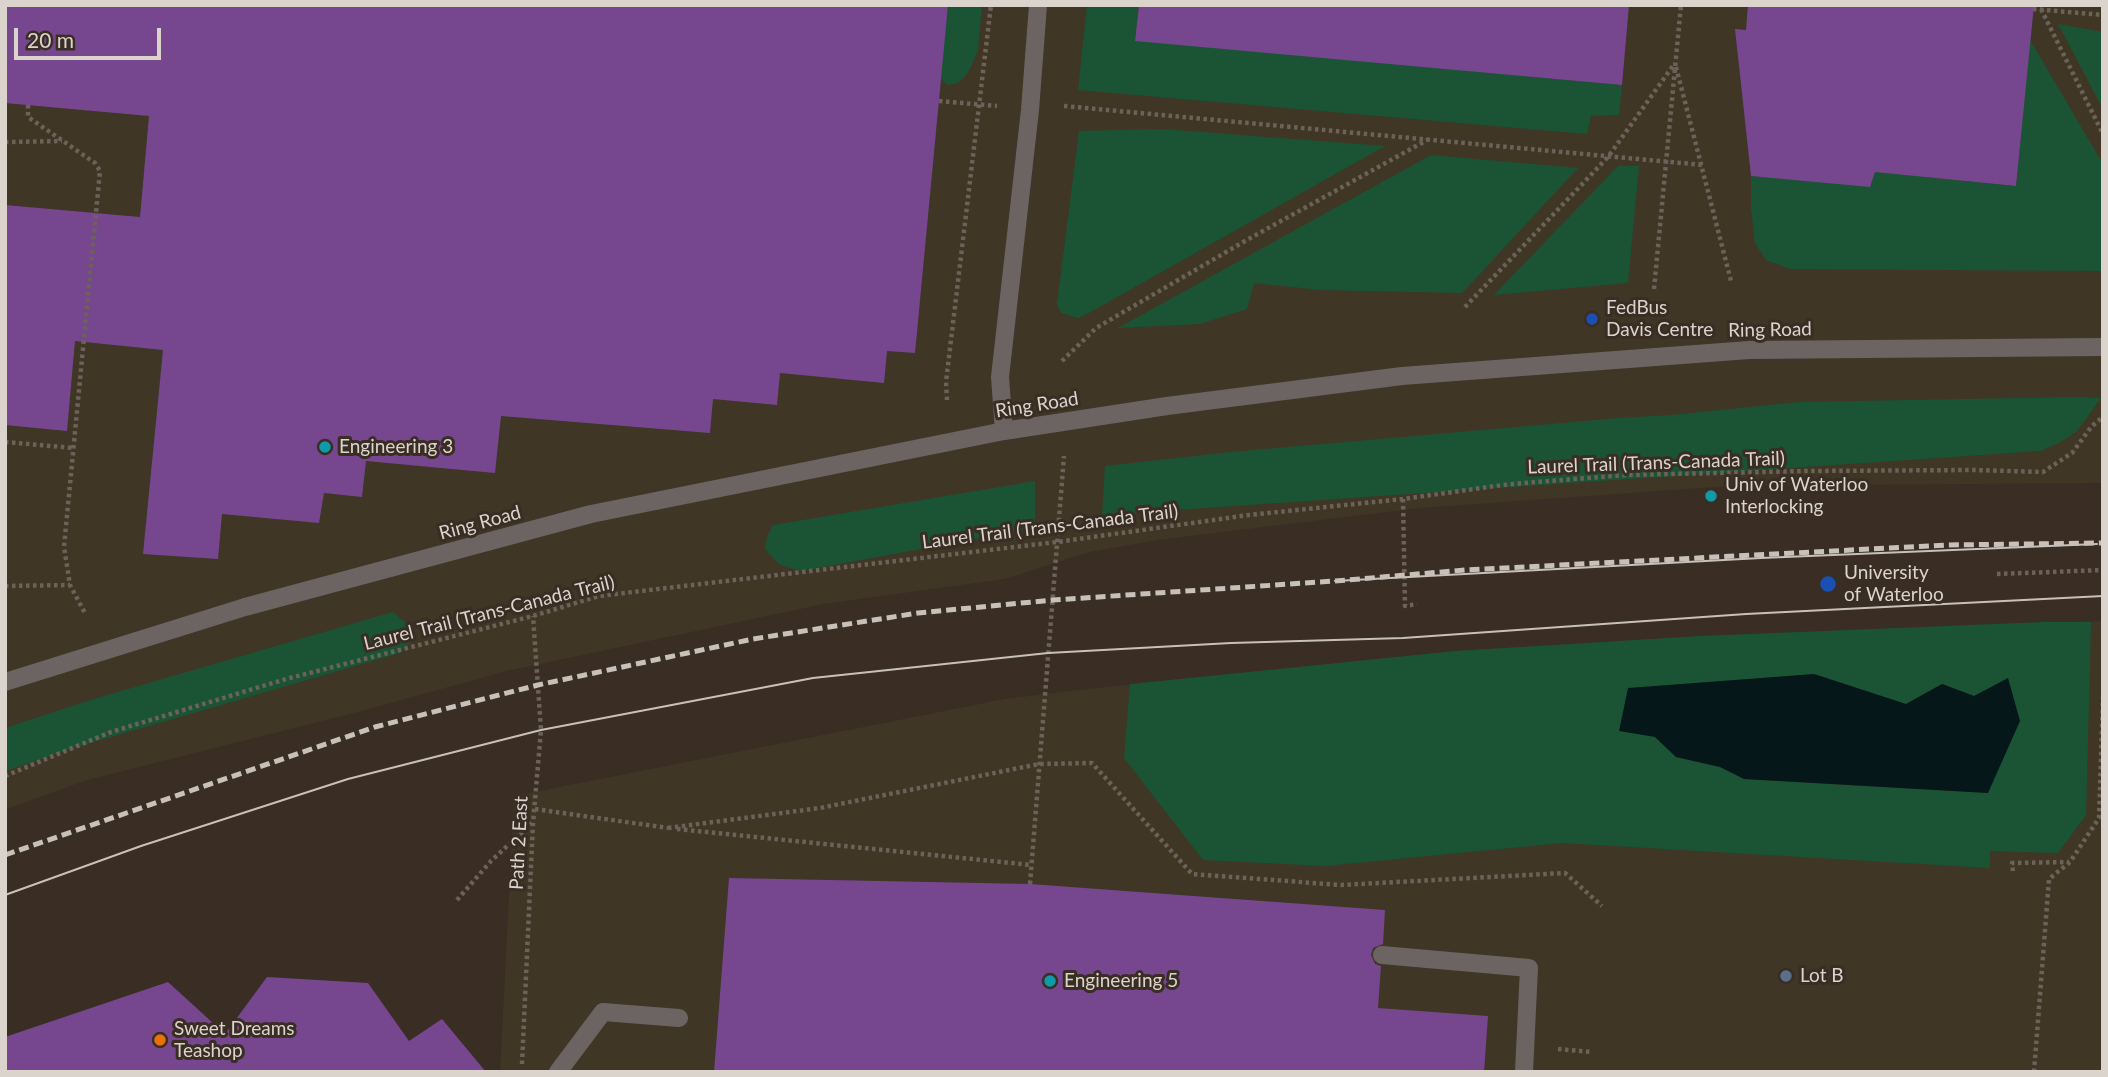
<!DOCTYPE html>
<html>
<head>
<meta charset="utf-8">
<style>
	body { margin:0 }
	#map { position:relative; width:2108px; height:1077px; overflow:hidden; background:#392d24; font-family:Lato,sans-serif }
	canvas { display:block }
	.frame { position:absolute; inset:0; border:7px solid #dbd4cd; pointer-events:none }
	.scale { position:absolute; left:14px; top:28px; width:147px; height:32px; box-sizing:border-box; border:4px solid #dbd4cd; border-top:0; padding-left:9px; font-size:21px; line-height:24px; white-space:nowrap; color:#dbd4cd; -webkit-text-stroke:5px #392d24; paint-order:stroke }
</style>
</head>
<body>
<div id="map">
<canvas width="2108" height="1077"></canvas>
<div class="frame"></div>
<div class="scale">20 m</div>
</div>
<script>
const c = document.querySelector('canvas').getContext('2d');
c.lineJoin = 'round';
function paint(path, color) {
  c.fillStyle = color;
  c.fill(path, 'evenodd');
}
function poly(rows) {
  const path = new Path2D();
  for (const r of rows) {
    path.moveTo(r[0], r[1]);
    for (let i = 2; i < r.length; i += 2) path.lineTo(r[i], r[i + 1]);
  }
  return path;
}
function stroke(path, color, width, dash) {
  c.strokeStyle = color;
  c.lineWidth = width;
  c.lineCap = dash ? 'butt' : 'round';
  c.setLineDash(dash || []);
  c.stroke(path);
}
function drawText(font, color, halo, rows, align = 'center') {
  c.font = font + ' Lato,sans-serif';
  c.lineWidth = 6;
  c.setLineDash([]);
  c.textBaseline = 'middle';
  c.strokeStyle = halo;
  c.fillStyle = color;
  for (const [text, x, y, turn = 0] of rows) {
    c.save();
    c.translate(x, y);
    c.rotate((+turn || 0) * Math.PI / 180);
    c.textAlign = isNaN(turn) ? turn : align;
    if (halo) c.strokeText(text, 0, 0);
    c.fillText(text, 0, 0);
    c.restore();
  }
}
paint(poly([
	[5,5,2103,5,2103,483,1730,486,1420,508,1158,540,1089,552,1005,579,824,604,507,671,343,716,84,781,5,810],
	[2103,621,2103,1072,500,1072,514,796,1005,699,1077,690,1456,651,1701,636]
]), '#3f3625');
paint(poly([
	[814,5,947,18,949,5,982,5,978,50,971,67,966,75,958,83,947,85,941,79],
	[1087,5,1139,5,1135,40,1622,85,1619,115,1591,116,1587,134,1078,90],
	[1939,23,1924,177,2016,186,2030,40,2103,164,2103,271,1790,269,1766,260,1755,243,1751,207,1751,176,1870,186,1914,46],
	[2058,24,2103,32,2103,109],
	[1163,129,1385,146,1087,314,1078,318,1061,313,1057,304,1079,131],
	[1431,155,1578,168,1462,293,1320,290,1254,283,1247,309,1200,324,1118,328],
	[1618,166,1639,166,1628,283,1494,295],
	[2075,397,2101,398,2077,431,2059,443,2040,451,1102,515,1105,466,1231,452,1619,418,1671,415,1799,402],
	[1035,481,1035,528,801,571,780,565,765,549,767,536,773,525],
	[393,612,406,623,414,639,400,653,80,746,5,771,5,728,97,698],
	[2044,622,2091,622,2086,815,2058,853,1990,851,1990,868,1562,843,1325,866,1203,860,1124,758,1130,684,1456,651,1701,636],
	[1814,674,1906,704,1942,684,1974,696,1988,793,1744,779,1720,767,1676,757,1655,737]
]), '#1b5435');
paint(poly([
	[1814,674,1906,704,1942,684,1974,696,2008,678,2020,721,1988,793,1744,779,1720,767,1676,757,1655,737,1619,731,1628,688]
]), '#051719');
paint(poly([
	[5,5,948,5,915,353,887,351,884,383,780,373,777,405,713,399,710,433,501,416,495,473,366,461,362,497,324,493,319,523,222,514,218,559,143,554,163,350,75,341,67,431,5,425,5,205,140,217,149,116,5,103],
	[1139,5,1629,5,1622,85,1135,41],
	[1748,5,2034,5,2016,186,1875,172,1870,187,1751,176,1735,29,1746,30],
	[729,878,1030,884,1385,910,1383,944,1373,948,1371,955,1375,964,1381,966,1378,1008,1488,1016,1484,1072,714,1072],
	[267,977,368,983,409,1041,442,1019,486,1072,5,1072,5,1037,168,982,225,1034]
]), '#76478f');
stroke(poly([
	[2033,9,2103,15],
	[2041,9,2103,134],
	[1676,67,1731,281],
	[939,101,997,106],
	[28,105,28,117,95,163,100,171,64,547,70,585,86,615],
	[1064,106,1703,165],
	[5,142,62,141],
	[1654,289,1681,5],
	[1465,307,1608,157,1675,63],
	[1062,361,1096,328,1245,241,1427,140],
	[947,400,946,382,991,5],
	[5,442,74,448],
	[1403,499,1405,606,1417,604],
	[1997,574,2103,570],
	[5,586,70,585],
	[5,776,111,732,286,679,533,616,599,596,1057,542,1249,515,1403,499,1503,485,1536,482,1626,475,1807,471,1974,470,2043,472,2072,453,2092,426,2103,417],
	[535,809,668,828],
	[668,828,820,808,1039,764,1092,763,1192,874,1341,885,1565,873,1602,906],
	[677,829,1031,865],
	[2013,871,2012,863,2069,862],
	[1030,884,1064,456],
	[457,900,491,861,532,823],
	[1558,1049,1592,1052],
	[522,1064,533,823,541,730,533,616],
	[2034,1072,2049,879,2070,862,2099,818,2103,697]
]), '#6d625a', 4.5, [3.5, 3.5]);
stroke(poly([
	[1004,431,1000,377,1030,110,1038,5],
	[1382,955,1529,968,1524,1072],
	[558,1072,603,1012,679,1018]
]), '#6c6463', 18);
stroke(poly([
	[5,682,245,607,591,514,1004,431,1167,406,1402,376,1749,350,2103,347]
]), '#6c6463', 18);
stroke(poly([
	[1335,581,1761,558,2097,544],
	[5,895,141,846,348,779,541,730,813,678,1048,653,1231,643,1403,638,1746,614,2103,596]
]), '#c8c1ba', 2);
stroke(poly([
	[5,855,375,727,538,685,753,639,918,613,1053,600,1335,581,1465,570,1948,545,2103,543]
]), '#c8c1ba', 5, [10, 5]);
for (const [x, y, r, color] of [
	[1592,319,7,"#1a4fb4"],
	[325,447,7,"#0f9aa8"],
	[1711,496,7,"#0f9aa8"],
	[1828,584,9,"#1a4fb4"],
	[1786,976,7,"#5c6f8a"],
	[1050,981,7,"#0f9aa8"],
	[160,1040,7,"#e8710a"]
]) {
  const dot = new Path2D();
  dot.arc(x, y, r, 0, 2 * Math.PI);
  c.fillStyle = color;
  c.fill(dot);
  stroke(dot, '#392d24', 2.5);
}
drawText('19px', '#dbd4cd', '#392d24', [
	["FedBus",1606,308],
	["Davis Centre",1606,330],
	["Engineering 3",339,447],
	["Univ of Waterloo",1725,485],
	["Interlocking",1725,507],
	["University",1844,573],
	["of Waterloo",1844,595],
	["Lot B",1800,976],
	["Engineering 5",1064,981],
	["Sweet Dreams",174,1029],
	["Teashop",174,1051]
], 'left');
drawText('19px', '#dbd4cd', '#392d24', [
	["Ring Road",1770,330,-1],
	["Ring Road",1037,405,-9],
	["Laurel Trail (Trans-Canada Trail)",1656,463,-2],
	["Ring Road",480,523,-15],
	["Laurel Trail (Trans-Canada Trail)",1050,527,-7],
	["Laurel Trail (Trans-Canada Trail)",489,613,-14],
	["Path 2 East",519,843,-87]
]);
</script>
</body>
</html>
